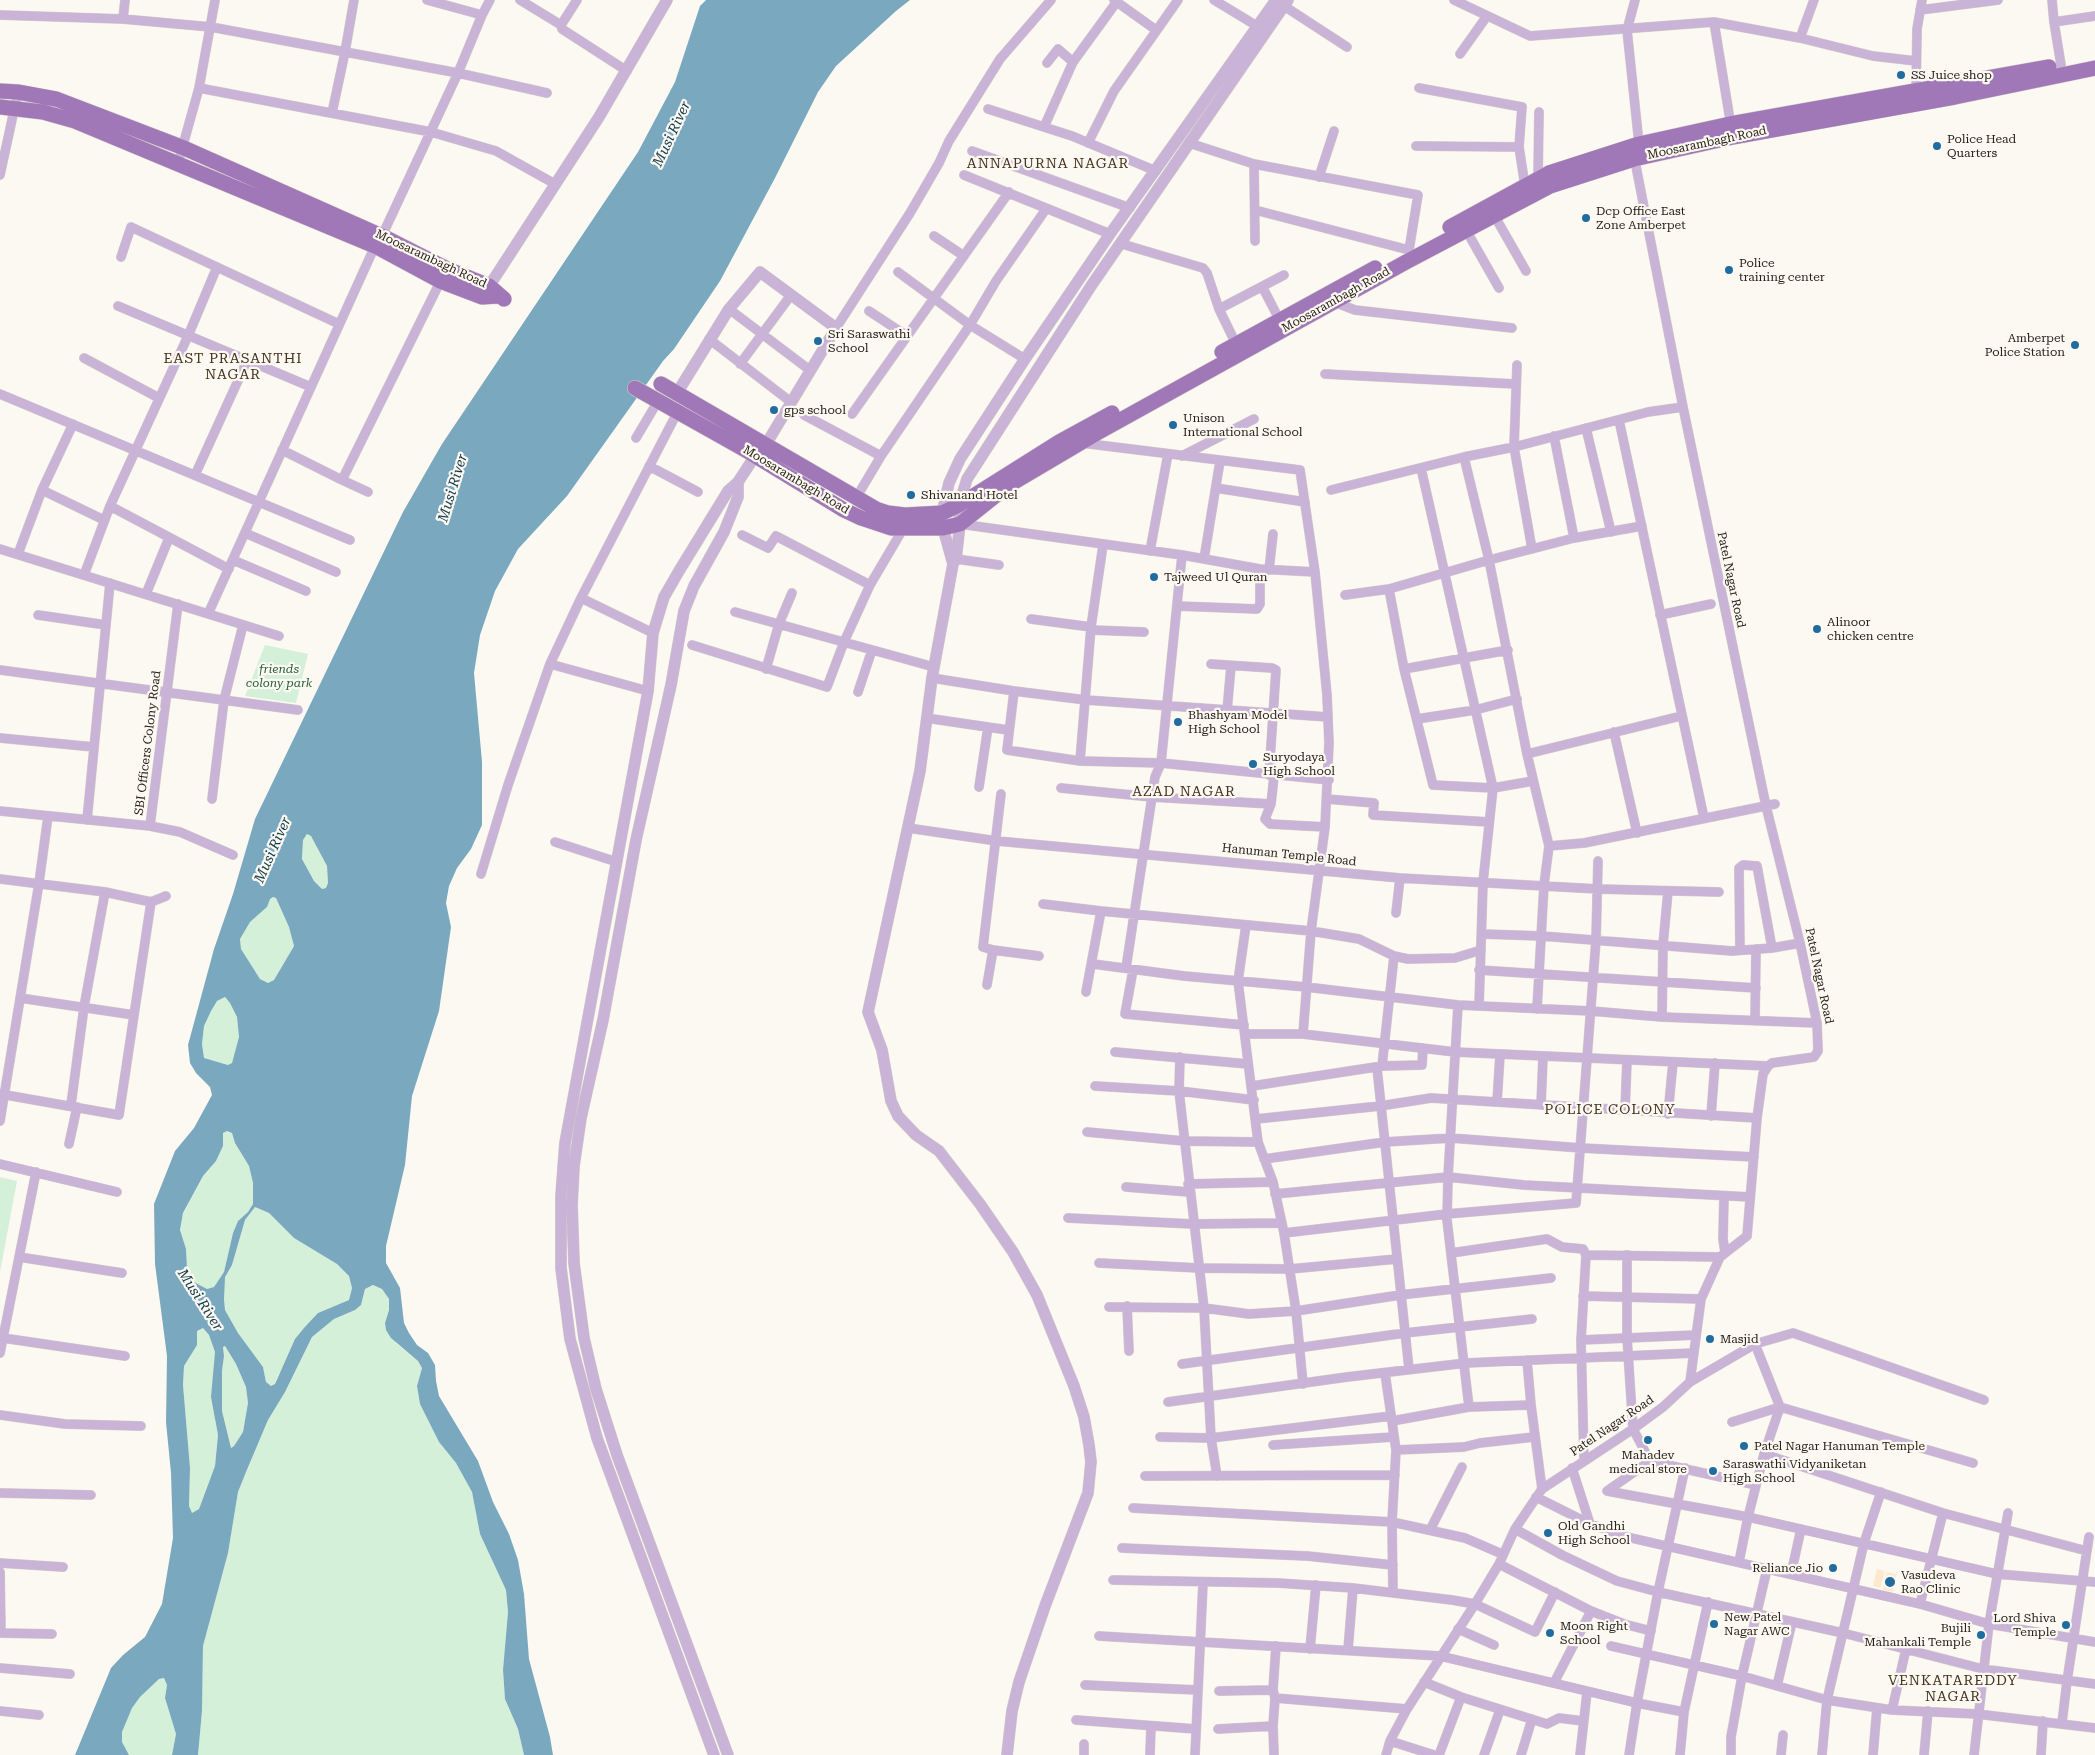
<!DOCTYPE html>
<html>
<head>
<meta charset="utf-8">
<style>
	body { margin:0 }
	canvas { display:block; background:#fcf8f2 }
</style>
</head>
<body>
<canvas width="2095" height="1755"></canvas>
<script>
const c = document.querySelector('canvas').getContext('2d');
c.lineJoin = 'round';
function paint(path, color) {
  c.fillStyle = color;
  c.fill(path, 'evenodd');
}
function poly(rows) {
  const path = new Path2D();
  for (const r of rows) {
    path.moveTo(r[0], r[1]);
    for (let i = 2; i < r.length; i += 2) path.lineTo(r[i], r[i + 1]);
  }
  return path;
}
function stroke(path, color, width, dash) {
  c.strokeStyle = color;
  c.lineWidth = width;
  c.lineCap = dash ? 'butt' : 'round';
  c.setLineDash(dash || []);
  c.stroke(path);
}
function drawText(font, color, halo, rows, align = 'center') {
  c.font = font + ' "Roboto Serif",serif';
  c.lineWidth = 4.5;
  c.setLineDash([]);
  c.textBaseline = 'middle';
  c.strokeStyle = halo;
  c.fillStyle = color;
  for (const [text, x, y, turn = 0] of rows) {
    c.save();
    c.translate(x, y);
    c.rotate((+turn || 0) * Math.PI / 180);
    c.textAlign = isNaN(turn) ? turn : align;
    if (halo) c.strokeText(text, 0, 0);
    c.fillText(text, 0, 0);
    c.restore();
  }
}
paint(poly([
	[1877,1569,1885,1571,1880,1588,1873,1586],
	[1886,1572,1896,1574,1893,1592,1883,1590]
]), '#fee9cf');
paint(poly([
	[265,645,308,654,296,703,245,696],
	[307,834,311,836,327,866,328,883,326,888,322,889,314,881,302,859,303,840],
	[273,897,276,898,289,927,294,946,274,980,268,983,260,979,248,960,241,949,240,938,250,922,267,907,269,899],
	[225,997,230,1003,237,1017,239,1037,232,1063,228,1065,204,1058,202,1044,204,1026,211,1010,217,1001],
	[227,1131,232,1133,235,1143,249,1166,253,1183,253,1204,248,1212,238,1221,233,1233,224,1272,214,1287,207,1289,192,1281,187,1268,186,1249,180,1231,183,1214,203,1176,216,1161,223,1146,223,1133],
	[0,1177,17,1181,0,1272],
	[255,1207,269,1213,294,1238,337,1264,349,1276,352,1288,349,1300,318,1313,279,1374,275,1384,271,1386,266,1382,263,1367,238,1333,225,1310,223,1287,225,1277,232,1265,245,1220],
	[373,1285,382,1289,389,1299,389,1310,385,1323,396,1343,418,1361,422,1368,417,1386,420,1404,439,1442,456,1463,472,1492,480,1534,506,1590,508,1612,503,1670,505,1699,518,1729,524,1755,198,1755,202,1711,203,1646,228,1553,238,1492,246,1472,268,1420,285,1392,312,1337,334,1319,355,1310,361,1305,365,1289],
	[203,1328,209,1335,215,1352,215,1420,218,1435,215,1466,199,1509,192,1513,189,1506,190,1468,183,1385,184,1366,196,1345,197,1331],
	[225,1346,236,1364,246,1387,248,1403,243,1432,234,1446,231,1448,222,1411,222,1371,224,1356,223,1347],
	[164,1678,167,1685,165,1698,176,1734,172,1755,129,1755,122,1742,122,1732,132,1707,140,1697,159,1679]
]), '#d4f0d9');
paint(poly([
	[706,0,910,0,896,11,836,66,818,92,775,178,720,281,674,349,663,361,567,496,518,549,495,591,480,635,474,673,482,762,482,825,471,849,457,868,449,886,446,903,451,927,439,1011,412,1096,405,1165,386,1246,386,1263,400,1288,404,1323,409,1333,417,1345,428,1353,435,1365,436,1381,439,1396,478,1461,493,1502,509,1534,518,1560,524,1594,529,1659,550,1737,553,1755,524,1755,518,1729,505,1699,503,1670,508,1612,506,1590,480,1534,472,1492,456,1463,439,1442,420,1404,417,1386,422,1368,418,1361,391,1338,386,1330,385,1323,389,1310,389,1299,382,1289,373,1285,365,1289,361,1305,355,1310,334,1319,312,1337,285,1392,268,1420,246,1472,238,1492,228,1553,203,1646,202,1711,198,1755,172,1755,176,1734,165,1698,167,1685,164,1678,159,1679,140,1697,132,1708,122,1732,122,1742,129,1755,75,1755,111,1668,123,1655,145,1637,162,1604,173,1538,171,1473,166,1422,167,1356,155,1264,154,1204,175,1151,194,1128,212,1095,210,1087,196,1073,190,1063,188,1045,214,949,233,894,255,819,403,512,442,444,638,152,675,82,700,6],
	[307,834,311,836,327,866,328,883,326,888,322,889,314,881,302,859,303,840],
	[273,897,276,898,289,927,294,946,274,980,268,983,260,979,248,960,241,949,240,939,250,922,267,907,270,899],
	[225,997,230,1003,237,1017,239,1037,232,1063,228,1065,204,1058,202,1044,204,1026,211,1011,217,1001],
	[227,1131,232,1133,235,1143,249,1166,253,1183,253,1204,248,1212,238,1221,233,1233,224,1272,214,1287,207,1289,192,1281,187,1268,186,1249,180,1230,183,1213,203,1176,216,1161,223,1146,223,1133],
	[255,1207,269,1213,294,1238,337,1264,349,1276,352,1288,349,1300,318,1313,304,1328,295,1339,275,1384,271,1386,266,1382,263,1367,238,1333,225,1310,224,1299,225,1277,232,1265,245,1220],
	[203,1328,209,1335,215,1352,211,1397,218,1435,215,1466,199,1509,192,1513,189,1506,190,1468,183,1385,184,1366,197,1345,197,1331],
	[225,1346,236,1364,246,1387,248,1403,243,1432,234,1446,231,1448,222,1411,222,1371,224,1356,223,1347]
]), '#7aa9bf');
const minor = poly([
	[427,0,482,15],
	[520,0,561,25,577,0],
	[1114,0,1156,30],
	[1214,0,1257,26],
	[1454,0,1530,36,1714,22,1800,38,1873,56,1916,61],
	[1635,0,1627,30,1639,144],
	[2052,0,2054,22,2061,65],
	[1284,6,1347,47],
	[1920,10,1998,0],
	[0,15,123,19,211,27,458,73,547,93],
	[123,19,125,0],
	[1714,22,1731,126],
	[2054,22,2095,16],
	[561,25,562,29,627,71],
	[1800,38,1814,0],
	[1460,54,1487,16],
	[1047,63,1058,49,1073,62],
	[199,88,431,132,496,151,555,184],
	[1419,88,1522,107,1519,147,1525,186],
	[1916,94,1917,29,1922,0],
	[988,109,1072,136,1156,171],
	[332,113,345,52,354,0],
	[1044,127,1073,62,1118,0],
	[1088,143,1114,91,1178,0],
	[1189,143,1254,164,1418,195,1409,250,1255,210],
	[1416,146,1519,147],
	[972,151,1130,208],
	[178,163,199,88,215,0],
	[1254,164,1255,241],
	[0,175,18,92],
	[964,175,1110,234],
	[1319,177,1334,131],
	[1538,179,1539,112],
	[1494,215,1526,271],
	[1466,230,1499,288],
	[382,236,458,73,482,15,490,0],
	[934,236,964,256],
	[1122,244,1203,268,1207,273,1219,309,1236,344],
	[121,257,131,227,339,324],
	[898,272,970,325,1025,359],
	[1263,288,1279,319],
	[1334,302,1355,310,1512,328],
	[118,306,311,387],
	[729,309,811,371],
	[1219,309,1284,275],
	[869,311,907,336],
	[836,328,910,213,939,163,949,141,1000,59,1051,0],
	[709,339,791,402],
	[84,358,159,398],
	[740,364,791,295],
	[1517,365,1514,447,1532,549],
	[1325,374,1515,384],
	[0,394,350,540],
	[852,414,1009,192],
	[804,415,881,456],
	[1619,420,1704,818],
	[1586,428,1611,532],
	[1554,436,1574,538],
	[636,438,658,401],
	[1082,443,1300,470,1315,572,1327,695,1329,743,1325,827,1311,931,1303,1034],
	[282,450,342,480],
	[1182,456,1254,419],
	[1464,457,1489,560,1527,754,1549,846,1544,885,1537,1009],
	[649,466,698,492],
	[1421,468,1493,788,1483,882,1479,1006],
	[195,475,247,361],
	[1216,488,1305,502],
	[42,490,104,520],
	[1331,490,1464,457,1514,447,1648,412,1683,407],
	[368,492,342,480,442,278],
	[856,498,881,456,970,325,996,281,1046,209],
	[110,506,229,569],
	[960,524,1182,555,1260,569,1315,572],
	[245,533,336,572],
	[742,535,768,548,776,536,870,585],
	[0,549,279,636],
	[1150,551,1168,454],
	[18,554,42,490,73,424],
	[956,559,999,565],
	[1204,559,1220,461],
	[233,560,306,591],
	[1269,570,1273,534],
	[84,575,110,506,188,336,217,267],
	[1389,589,1404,669,1433,785,1493,788,1533,781],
	[146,594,169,538],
	[1345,595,1389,589,1489,560,1574,538,1642,526],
	[581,598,653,633],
	[1177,606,1257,609,1260,604,1260,569],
	[735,612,934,667],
	[208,614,375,246],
	[38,615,106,625],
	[1660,615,1711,604],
	[1031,619,1091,627],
	[1091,630,1144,632],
	[692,645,827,687,844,642,870,585,903,529],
	[550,664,648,691],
	[1211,664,1272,668,1276,670,1269,775],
	[766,669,779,624,792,593],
	[1404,669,1508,650],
	[0,670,298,710],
	[932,678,1014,691,1086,700,1328,717],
	[1014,691,1007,750,1080,761,1161,763,1329,780],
	[858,692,872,650],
	[1227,711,1231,666],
	[926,718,1008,730],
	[1417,719,1475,710,1517,699],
	[1614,732,1637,833],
	[0,738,94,747],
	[1527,754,1681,716],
	[1080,761,1091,627,1103,545],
	[979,787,988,727],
	[1061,788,1152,797,1271,804,1265,819,1270,824,1325,827],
	[1001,794,983,947,993,950,1039,956],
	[212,799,224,700,243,625],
	[1327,799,1374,803,1373,815,1489,822],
	[1271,804,1274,776],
	[0,811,150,826,180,832,233,855],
	[87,820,110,583],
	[150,826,178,604],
	[908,828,997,841,1400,878,1598,889,1719,892],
	[555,842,617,862],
	[1549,846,1584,843,1775,804],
	[481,874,508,785,550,664,581,598,678,411],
	[0,879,105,892,151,902,119,1115,0,1094],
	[151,902,166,896],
	[1043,904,1101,911,1311,931,1359,939,1394,956,1408,959,1455,958,1481,950],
	[1396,913,1400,878],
	[1246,925,1238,981,1258,1142,1273,1182,1284,1233,1296,1311,1303,1384],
	[1482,934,1542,936,1732,951,1772,948,1800,943],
	[1740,950,1739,868,1743,865,1757,866,1772,948],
	[1093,964,1184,976,1306,987,1458,1005,1591,1011,1662,1017,1817,1023],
	[1126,968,1155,777,1161,763,1182,555],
	[1133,970,1125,1014,1244,1025],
	[1479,970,1756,988],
	[987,985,993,950],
	[1086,992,1101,911],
	[20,998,134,1015],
	[1662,1017,1663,945,1668,891],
	[1755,1021,1756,949],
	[1245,1034,1303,1034,1455,1052,1768,1066],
	[1115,1052,1248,1064],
	[1180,1057,1179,1091,1204,1308,1211,1438,1217,1476],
	[1382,1066,1394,956],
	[1377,1068,1409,1369],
	[1095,1086,1179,1091,1254,1100],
	[1252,1086,1382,1066,1422,1065,1423,1048],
	[1497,1102,1500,1055],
	[71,1105,84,1007,105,892],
	[1541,1105,1543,1057],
	[1625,1111,1627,1060],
	[1668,1114,1673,1062],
	[1711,1116,1715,1063],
	[1256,1119,1380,1106,1431,1098,1757,1118],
	[0,1121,39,883,48,816],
	[1087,1132,1184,1141,1258,1142],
	[69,1144,77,1107],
	[1264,1159,1385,1142,1451,1138,1581,1148,1754,1157],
	[0,1164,117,1192],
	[1188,1184,1273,1182],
	[1126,1187,1189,1192],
	[1275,1194,1448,1177,1524,1185,1750,1197],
	[1724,1196,1723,1239,1725,1252],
	[1068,1218,1193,1224,1282,1223],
	[1284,1233,1447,1214,1576,1203,1596,940,1598,861],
	[1451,1253,1547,1239,1562,1247,1583,1249,1586,1255,1581,1340,1584,1460],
	[1586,1255,1720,1257],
	[1627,1255,1627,1337,1633,1429,1650,1461,1756,1485],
	[19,1257,122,1273],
	[1099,1263,1199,1268,1290,1269,1397,1259],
	[1583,1296,1701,1299],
	[1127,1306,1129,1351],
	[1109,1307,1204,1308,1249,1314,1296,1311,1400,1295,1551,1278],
	[3,1338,125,1356],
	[1581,1340,1696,1335],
	[0,1353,36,1172],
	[1182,1364,1405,1333,1532,1319],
	[1385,1373,1396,1450,1392,1522,1393,1593],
	[1690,1382,1755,1344,1793,1333,1984,1400],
	[1168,1402,1347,1377,1466,1363,1694,1353],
	[1531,1405,1542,1489],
	[1469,1407,1531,1405,1527,1360],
	[0,1415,65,1424,141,1426],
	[1392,1421,1469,1407,1447,1220,1448,1177,1458,1005],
	[1732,1422,1780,1407,1973,1463],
	[1160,1437,1211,1438,1391,1416],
	[1273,1445,1393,1437],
	[1396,1450,1464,1447,1480,1443,1534,1437],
	[1764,1454,1943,1513,2087,1551],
	[1650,1461,1607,1491,1748,1517,1997,1574,2095,1582],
	[1572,1468,1590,1524],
	[1145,1476,1395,1475],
	[0,1493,91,1495],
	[1536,1497,1590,1524,1627,1537,1920,1604,1989,1624,2095,1642],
	[1133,1508,1392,1522,1465,1538,1502,1554],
	[1515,1529,1562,1555,1617,1581,1658,1592,1843,1633,1983,1669,2095,1684],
	[1430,1530,1462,1467],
	[1122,1548,1307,1556,1393,1565],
	[1739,1562,1748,1517,1764,1454,1780,1407,1755,1344],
	[0,1563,63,1567],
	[1499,1564,1591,1611,1624,1624,1651,1631],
	[0,1572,1,1633],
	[1791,1574,1801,1529],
	[1113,1580,1278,1583,1353,1588,1452,1600,1475,1604,1535,1632,1555,1592],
	[1920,1604,1943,1513],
	[1458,1629,1494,1645],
	[0,1633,52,1634],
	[1099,1636,1440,1656,1637,1703,1684,1712],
	[1611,1646,1742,1676,1827,1700,1892,1710,1977,1714,2095,1728],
	[1310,1649,1316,1585],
	[1348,1650,1353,1588],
	[0,1668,70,1674],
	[1424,1682,1461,1697,1547,1724,1559,1718,1583,1721],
	[1554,1683,1591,1611],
	[1085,1685,1197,1690],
	[1777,1686,1792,1622],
	[1219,1691,1273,1690],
	[1275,1698,1407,1709],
	[1892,1710,1906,1649],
	[0,1711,39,1715],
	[1076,1720,1196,1729],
	[2062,1723,2067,1681,2089,1537],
	[1218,1729,1273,1726],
	[1390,1741,1434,1755],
	[1084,1744,1084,1755],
	[1150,1755,1151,1726],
	[1195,1755,1203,1583],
	[1274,1755,1273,1726,1275,1698,1273,1690,1276,1646],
	[1386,1755,1390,1741,1407,1709,1475,1604,1499,1564,1515,1529,1542,1489,1633,1429,1663,1407,1690,1382,1701,1299,1720,1257,1747,1236,1757,1118,1763,1074,1768,1066,1772,1063,1814,1057,1818,1051,1817,1023,1800,943,1766,806,1683,407,1634,156],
	[1439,1755,1461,1697],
	[1484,1755,1500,1710],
	[1521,1755,1532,1719],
	[1580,1755,1587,1692],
	[1629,1755,1637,1703,1658,1592,1685,1468],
	[1680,1755,1684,1712,1708,1602],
	[1731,1755,1731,1737,1742,1676,1767,1569],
	[1781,1755,1783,1735],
	[1822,1755,1827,1700,1864,1543,1881,1492],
	[1873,1755,1877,1708],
	[1924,1755,1928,1711],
	[1974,1755,1989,1624,2008,1513],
	[2041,1755,2043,1721]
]);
const tertiary = poly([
	[486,291,599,117,667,0],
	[677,393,729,309,760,272,836,328,765,446],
	[953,564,943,528,942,513,949,483,960,459,1025,359,1110,234,1276,0],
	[714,1755,597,1438,570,1339,561,1268,561,1196,565,1143,648,691,653,633,664,597,679,571,728,491,738,482,755,456],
	[728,1755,617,1455,596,1389,584,1338,574,1263,572,1205,574,1166,581,1118,603,1020,636,840,671,685,684,611,694,586,724,532,738,497,738,482],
	[1007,1755,1012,1711,1019,1682,1045,1606,1088,1493,1091,1462,1089,1445,1084,1417,1074,1386,1037,1295,1013,1252,980,1204,939,1151,916,1135,898,1116,891,1101,882,1050,868,1012,920,771,932,678,953,564,956,559,960,524,959,505,967,479,1091,286,1288,0]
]);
const primary = poly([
	[0,91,18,92,56,99,184,148,382,236,447,269,489,286,504,299],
	[0,107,43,112,75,121,375,246,440,281,482,297,498,296],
	[1450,227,1549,173,1639,144,1730,124,2049,67],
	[1222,352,1375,268],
	[661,384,876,509,888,513,905,515,942,513,959,505,1059,442,1112,413],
	[635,388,749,452,844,510,861,518,891,528,943,528,960,524,1009,485,1097,433,1406,262,1550,186,1634,159,1733,137,1955,97,2095,68]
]);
stroke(minor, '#d6d1cb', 10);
stroke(tertiary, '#d6d1cb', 12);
stroke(primary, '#d6d1cb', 16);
stroke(minor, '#c9b3d6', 9);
stroke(tertiary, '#c9b3d6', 11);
stroke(primary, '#a078b7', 15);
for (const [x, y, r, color] of [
	[1901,75,5,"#206c9f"],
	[1937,146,5,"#206c9f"],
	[1586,218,5,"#206c9f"],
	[1729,270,5,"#206c9f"],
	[818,341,5,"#206c9f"],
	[2075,345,5,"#206c9f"],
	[774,410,5,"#206c9f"],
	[1173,425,5,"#206c9f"],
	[911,495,5,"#206c9f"],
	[1154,577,5,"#206c9f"],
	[1817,629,5,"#206c9f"],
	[1178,722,5,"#206c9f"],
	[1253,764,5,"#206c9f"],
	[1710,1339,5,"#206c9f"],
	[1648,1440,5,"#206c9f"],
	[1744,1446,5,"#206c9f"],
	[1713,1471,5,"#206c9f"],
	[1548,1533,5,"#206c9f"],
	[1833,1568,5,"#206c9f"],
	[1890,1582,6,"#206c9f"],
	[1714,1624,5,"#206c9f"],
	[2066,1625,5,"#206c9f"],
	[1550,1633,5,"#206c9f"],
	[1981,1635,5,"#206c9f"]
]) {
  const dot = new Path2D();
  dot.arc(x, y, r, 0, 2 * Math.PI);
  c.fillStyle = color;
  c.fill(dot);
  stroke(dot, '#fcf8f2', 2);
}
drawText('12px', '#282117', '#fcf8f2', [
	["SS Juice shop",1911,75],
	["Police Head",1947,139],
	["Quarters",1947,153],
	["Dcp Office East",1596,211],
	["Zone Amberpet",1596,225],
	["Police",1739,263],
	["training center",1739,277],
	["Sri Saraswathi",828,334],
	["School",828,348],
	["Amberpet",2065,338,"right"],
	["Police Station",2065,352,"right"],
	["gps school",784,410],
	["Unison",1183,418],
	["International School",1183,432],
	["Shivanand Hotel",921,495],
	["Tajweed Ul Quran",1164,577],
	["Alinoor",1827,622],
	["chicken centre",1827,636],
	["Bhashyam Model",1188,715],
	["High School",1188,729],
	["Suryodaya",1263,757],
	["High School",1263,771],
	["Masjid",1720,1339],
	["Patel Nagar Hanuman Temple",1754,1446],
	["Mahadev",1648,1455,"center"],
	["medical store",1648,1469,"center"],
	["Saraswathi Vidyaniketan",1723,1464],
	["High School",1723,1478],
	["Old Gandhi",1558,1526],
	["High School",1558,1540],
	["Reliance Jio",1823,1568,"right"],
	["Vasudeva",1901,1575],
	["Rao Clinic",1901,1589],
	["New Patel",1724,1617],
	["Nagar AWC",1724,1631],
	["Lord Shiva",2056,1618,"right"],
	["Temple",2056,1632,"right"],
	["Moon Right",1560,1626],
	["School",1560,1640],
	["Bujili",1971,1628,"right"],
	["Mahankali Temple",1971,1642,"right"]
], 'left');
drawText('12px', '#282117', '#fcf8f2', [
	["Moosarambagh Road",1707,143,-12],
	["Moosarambagh Road",431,259,25],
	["Moosarambagh Road",1336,300,-29],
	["Moosarambagh Road",796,480,31],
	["Patel Nagar Road",1731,580,78],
	["SBI Officers Colony Road",148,743,-83],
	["Hanuman Temple Road",1289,855,6],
	["Patel Nagar Road",1819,976,78],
	["Patel Nagar Road",1612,1426,-34]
]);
drawText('italic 12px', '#255e36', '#fcf8f2', [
	["friends",279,669],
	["colony park",279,683]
]);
drawText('italic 14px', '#0f3949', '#fcf8f2', [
	["Musi River",672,134,-65],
	["Musi River",453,488,-73],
	["Musi River",273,850,-66],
	["Musi River",200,1300,57]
]);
c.letterSpacing = '1px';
drawText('14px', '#45341f', '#fcf8f2', [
	["ANNAPURNA NAGAR",1048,164],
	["EAST PRASANTHI",233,359],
	["NAGAR",233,375],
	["AZAD NAGAR",1184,792],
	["POLICE COLONY",1610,1110],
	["VENKATAREDDY",1953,1681],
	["NAGAR",1953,1697]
]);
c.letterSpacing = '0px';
</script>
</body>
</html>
